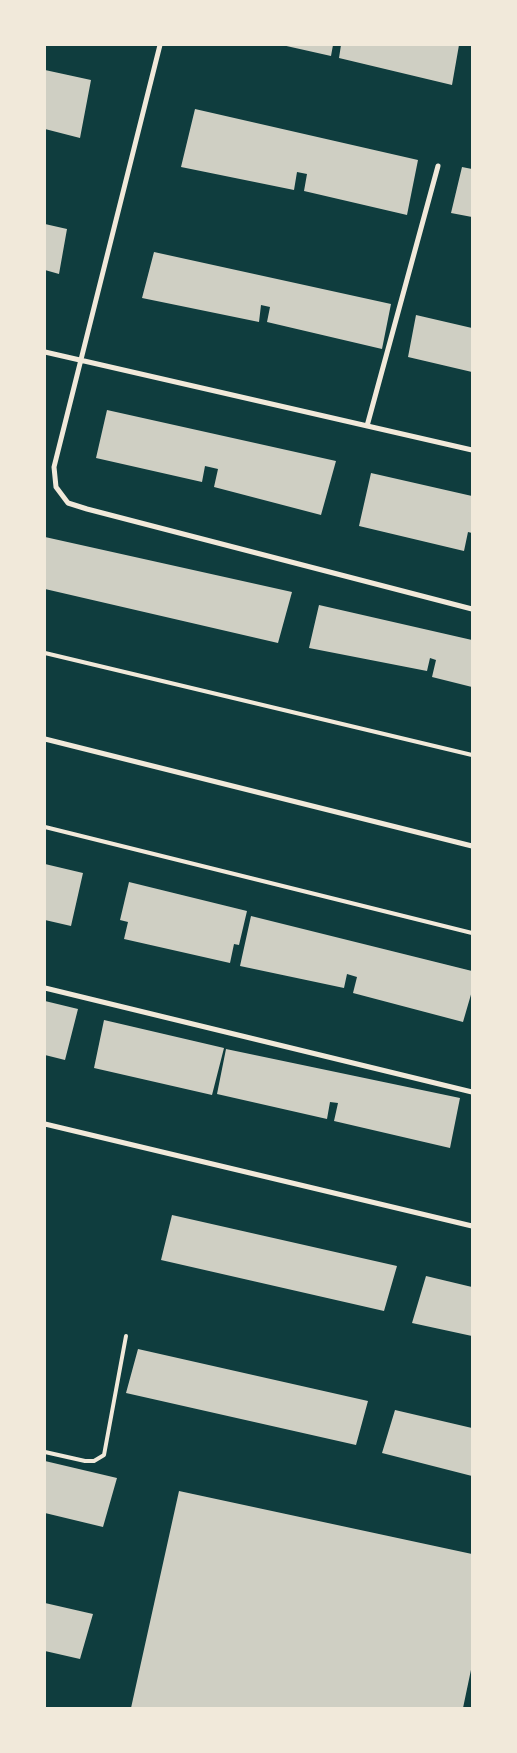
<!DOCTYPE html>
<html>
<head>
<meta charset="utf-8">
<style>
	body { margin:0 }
	#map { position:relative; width:517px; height:1753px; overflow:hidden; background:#0f3d3e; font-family:Overpass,sans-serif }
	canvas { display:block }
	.frame { position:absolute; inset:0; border:46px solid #f1e9da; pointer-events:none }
</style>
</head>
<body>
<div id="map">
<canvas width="517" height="1753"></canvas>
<div class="frame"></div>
</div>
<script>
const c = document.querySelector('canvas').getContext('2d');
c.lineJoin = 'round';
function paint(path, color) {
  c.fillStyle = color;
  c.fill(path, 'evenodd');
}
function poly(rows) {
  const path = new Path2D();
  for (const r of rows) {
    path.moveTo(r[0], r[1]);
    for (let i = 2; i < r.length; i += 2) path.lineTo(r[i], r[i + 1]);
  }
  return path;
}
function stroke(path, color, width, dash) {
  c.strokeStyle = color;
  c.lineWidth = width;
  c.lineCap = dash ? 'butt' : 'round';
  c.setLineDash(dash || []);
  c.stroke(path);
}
paint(poly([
	[282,45,333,45,331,56],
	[341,45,459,45,452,85,339,58],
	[45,70,91,80,80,138,45,129],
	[195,109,418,160,407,215,304,191,307,174,297,172,294,190,181,167],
	[462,167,472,169,472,217,451,213],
	[45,224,67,229,59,274,45,270],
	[154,252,391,304,382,349,267,322,270,307,261,305,259,322,142,298],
	[416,315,472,328,472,372,408,357],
	[107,410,336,461,321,515,214,487,218,469,205,466,202,482,96,458],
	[371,473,472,496,472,533,468,532,464,551,359,526],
	[45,537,292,592,278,643,45,589],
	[319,605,472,640,472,687,432,677,436,660,430,658,427,671,309,648],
	[45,864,83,873,71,926,45,920],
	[129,882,247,911,239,945,234,944,230,963,124,939,128,922,120,920],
	[251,916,472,971,472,991,463,1022,353,993,357,977,347,974,344,988,240,966],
	[45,1001,78,1009,65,1060,45,1055],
	[104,1020,224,1048,212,1095,94,1068],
	[226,1049,460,1098,450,1148,334,1121,338,1103,330,1102,327,1119,217,1094],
	[172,1215,397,1266,384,1311,161,1260],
	[426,1276,472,1287,472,1336,412,1323],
	[138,1349,368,1401,356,1445,126,1393],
	[395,1410,472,1428,472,1476,382,1453],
	[45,1461,117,1478,103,1527,45,1513],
	[179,1491,472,1554,472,1665,463,1708,131,1708],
	[45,1603,93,1614,80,1659,45,1651]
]), '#cfcfc3');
stroke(poly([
	[45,653,472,755],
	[45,827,472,933],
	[45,1452,85,1461,94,1461,104,1455,126,1336]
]), '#f1e9da', 4);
stroke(poly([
	[160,45,54,467,56,487,68,503,87,509,472,609],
	[45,352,472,450],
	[367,426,438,166],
	[45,739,472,846],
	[45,988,472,1092],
	[45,1124,472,1226]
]), '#f1e9da', 5);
</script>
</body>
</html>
